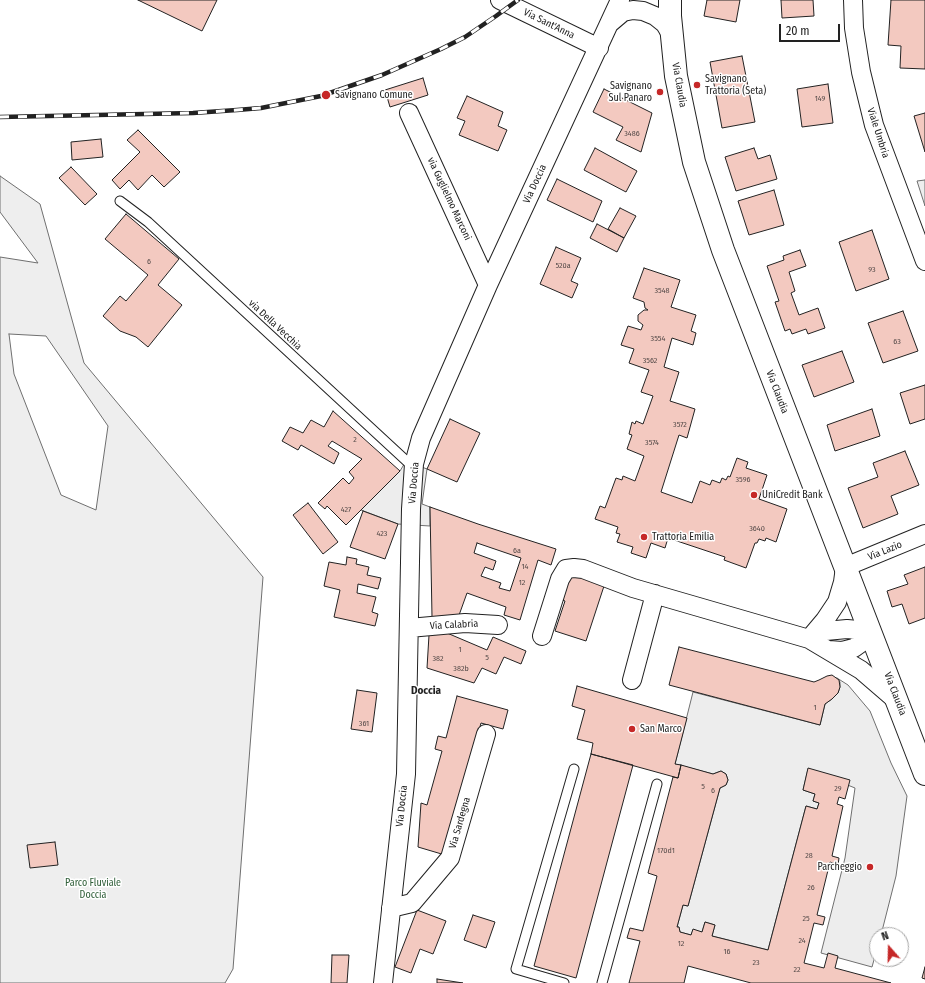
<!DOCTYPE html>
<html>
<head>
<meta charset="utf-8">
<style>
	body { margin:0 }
	#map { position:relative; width:925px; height:983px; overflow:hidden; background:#fff; font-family:"Fira Sans Condensed",sans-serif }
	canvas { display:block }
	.north { position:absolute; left:869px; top:927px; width:40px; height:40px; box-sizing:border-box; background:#fff; border:1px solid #a7a7a7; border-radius:50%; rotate:340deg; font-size:11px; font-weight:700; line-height:16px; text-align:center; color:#222 }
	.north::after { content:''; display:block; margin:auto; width:14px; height:18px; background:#c62828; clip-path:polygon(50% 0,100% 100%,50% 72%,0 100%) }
	.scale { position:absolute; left:779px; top:24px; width:61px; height:18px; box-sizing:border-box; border:2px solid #222; border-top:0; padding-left:5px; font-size:12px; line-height:14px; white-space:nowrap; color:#222; -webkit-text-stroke:3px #fff; paint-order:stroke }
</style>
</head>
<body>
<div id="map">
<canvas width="925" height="983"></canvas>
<div class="north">N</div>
<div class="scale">20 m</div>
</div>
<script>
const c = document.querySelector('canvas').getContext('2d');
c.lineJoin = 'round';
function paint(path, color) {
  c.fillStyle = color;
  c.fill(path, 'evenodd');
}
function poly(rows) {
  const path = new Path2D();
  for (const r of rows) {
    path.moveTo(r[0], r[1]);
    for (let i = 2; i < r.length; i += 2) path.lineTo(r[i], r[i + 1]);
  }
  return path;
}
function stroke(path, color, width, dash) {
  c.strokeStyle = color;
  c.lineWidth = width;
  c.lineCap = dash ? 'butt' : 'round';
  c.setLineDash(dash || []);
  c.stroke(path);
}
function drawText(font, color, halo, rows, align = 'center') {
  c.font = font + ' "Fira Sans Condensed",sans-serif';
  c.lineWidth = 3;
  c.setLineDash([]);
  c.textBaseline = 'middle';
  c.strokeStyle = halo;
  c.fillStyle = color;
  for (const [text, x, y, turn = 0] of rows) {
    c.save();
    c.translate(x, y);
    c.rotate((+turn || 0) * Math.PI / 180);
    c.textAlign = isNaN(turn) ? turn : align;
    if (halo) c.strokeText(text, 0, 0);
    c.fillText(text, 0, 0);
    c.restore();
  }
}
const green = poly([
	[0,176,40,204,84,363,263,577,233,969,225,983,0,983,0,257,38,263,0,212,0,176],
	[9,334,46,336,108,426,96,510,61,495,14,374,9,334],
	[925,180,925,206,917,181,925,180]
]);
paint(green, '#eee');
stroke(green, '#6f6f6f', 1);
const parking = poly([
	[406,461,427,469,422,504,430,507,430,526,398,524,361,510,400,471,406,461],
	[837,678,848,685,870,711,891,763,907,796,896,876,881,935,877,935,877,949,872,967,821,953,845,858,855,788,808,769,803,790,815,794,813,801,819,803,817,809,806,806,768,950,712,936,715,925,705,922,702,932,693,930,691,935,680,932,679,927,677,927,683,905,688,906,720,788,726,785,728,780,726,774,721,771,713,774,675,764,693,692,820,725,825,704,832,699,838,693,840,687,840,682,837,678]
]);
paint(parking, '#ededed');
stroke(parking, '#6f6f6f', 1);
const building = poly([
	[138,0,217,0,202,31,138,0],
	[707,0,740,0,736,22,704,16,707,0],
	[781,0,813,0,814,16,782,18,781,0],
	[891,0,925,0,925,69,900,68,901,46,888,45,891,0],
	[742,56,755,122,722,128,710,62,742,56],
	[423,78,428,95,390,107,385,90,423,78],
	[828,84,833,123,802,127,797,89,828,84],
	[604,89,652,113,641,152,616,140,623,127,593,112,604,89],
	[467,96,503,112,498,126,507,130,498,151,459,135,465,121,457,118,467,96],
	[925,113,925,152,914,116,925,113],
	[138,130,180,172,164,187,152,175,138,190,129,180,120,189,112,180,140,152,127,140,138,130],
	[101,139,103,157,72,160,71,142,101,139],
	[595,148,637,171,626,192,584,170,595,148],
	[754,148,758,159,770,155,777,179,736,191,725,157,754,148],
	[71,167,97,194,85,205,59,178,71,167],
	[557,179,602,201,593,222,547,200,557,179],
	[774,190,784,225,749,235,738,201,774,190],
	[620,208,636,216,624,238,608,229,620,208],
	[126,214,179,259,158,285,182,305,148,347,136,337,120,331,103,316,120,296,126,301,148,275,105,239,126,214],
	[597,224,624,238,617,252,590,238,597,224],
	[872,230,889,279,856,291,839,242,872,230],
	[556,247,581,258,571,281,578,284,572,298,540,284,556,247],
	[800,250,806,266,789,272,795,291,791,293,799,315,818,308,825,328,808,334,806,329,792,334,790,329,785,331,775,302,779,301,767,266,784,260,783,256,800,250],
	[644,268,680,280,671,307,696,315,691,331,696,333,693,345,672,338,664,367,679,372,670,401,695,409,687,438,679,435,661,492,692,503,700,481,710,485,712,480,720,483,722,478,726,480,728,476,730,477,737,458,748,462,746,468,767,475,759,499,787,509,776,542,766,538,765,541,759,539,757,543,755,543,746,568,724,560,725,557,668,538,665,548,651,543,646,558,631,553,633,547,617,542,620,534,616,533,618,527,595,519,600,506,605,508,616,478,622,480,623,476,635,481,644,456,627,449,632,435,629,434,632,422,635,424,636,421,643,424,653,396,641,392,649,370,629,363,634,349,621,345,628,326,641,330,643,325,638,321,638,315,644,310,648,310,645,308,644,302,633,298,644,268],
	[903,311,918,351,883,363,868,323,903,311],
	[842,351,854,382,814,397,802,365,842,351],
	[925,385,925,419,910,424,900,393,925,385],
	[872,409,880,436,835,451,827,425,872,409],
	[333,411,400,471,346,525,327,506,325,509,318,503,343,478,349,484,354,478,349,472,362,459,332,441,328,446,339,453,334,464,301,445,298,450,282,441,290,427,303,433,311,420,324,427,333,411],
	[450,419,480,433,457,482,427,469,450,419],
	[905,451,919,485,891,496,898,514,863,528,848,488,878,477,873,463,905,451],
	[308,503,338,542,323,554,293,515,308,503],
	[430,507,478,524,556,549,551,565,538,560,520,620,504,615,506,607,467,593,458,618,432,617,430,507],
	[477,543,521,558,510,591,499,588,501,583,481,576,485,567,493,570,496,561,474,553,477,543],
	[363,511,398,524,385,559,350,547,363,511],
	[347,557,357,559,356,564,369,567,367,575,381,578,378,589,358,584,357,593,376,597,372,612,378,614,375,626,334,617,340,590,324,586,329,562,346,565,347,557],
	[925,567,925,618,909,624,902,604,892,607,887,591,908,584,904,575,925,567],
	[571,572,605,583,586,641,555,631,565,601,562,600,571,572],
	[447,633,487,650,493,637,526,651,521,664,504,657,496,674,482,668,474,683,427,668,429,635,447,633],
	[679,647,814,682,819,680,827,676,832,675,839,680,840,687,838,693,832,699,825,704,820,725,669,685,679,647],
	[577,686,687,718,675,764,681,765,678,778,591,754,593,743,577,739,585,710,572,706,577,686],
	[357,690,377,693,372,732,351,729,357,690],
	[457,696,508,710,503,729,481,723,445,855,418,847,421,803,427,805,442,751,435,749,438,736,446,738,457,696],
	[591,754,633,765,576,978,534,966,591,754],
	[681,765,713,774,721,771,726,774,728,780,726,785,720,788,688,906,683,905,677,927,679,927,680,932,691,935,693,929,702,932,705,922,715,925,712,936,768,950,806,806,817,809,819,803,813,801,815,794,803,790,808,768,850,780,845,799,839,797,837,804,843,806,832,856,839,858,838,865,830,862,817,915,825,917,823,925,814,923,804,963,824,968,828,953,838,956,835,968,891,983,751,983,688,966,684,983,629,983,640,941,627,938,630,928,643,931,657,876,648,873,673,777,678,778,681,765],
	[55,842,58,865,30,868,27,845,55,842],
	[417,910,446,921,433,954,420,949,411,973,395,967,417,910],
	[473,915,495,922,486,948,464,940,473,915],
	[332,955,349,955,347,983,331,983,332,955],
	[925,967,925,979,922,978,925,967],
	[437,979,463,983,437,983,437,979]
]);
paint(building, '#f3c9c0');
stroke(building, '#222', 1);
const lane = poly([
	[120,201,148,222,413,467],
	[564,983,516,969,574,769],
	[602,983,657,784]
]);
const street = poly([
	[500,0,599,48],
	[853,0,854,28,861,72,874,125,925,261],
	[610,23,623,12,633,10,643,11,655,16,665,24,671,34],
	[409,113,488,285],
	[409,628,465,623,498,625],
	[815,632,847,629,858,630,872,635],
	[542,636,560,579,566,569,574,568,583,569,633,588,809,639,861,670,897,701],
	[809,639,825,620,837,602,843,582,845,567,925,534],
	[829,650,842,651,854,648,872,635],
	[632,680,655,594],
	[391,908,412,903,450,858,486,734],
	[383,983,406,774,411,509,414,464,421,438,488,285,620,0]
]);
const primary = poly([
	[670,0,670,16,676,76,694,162,723,250,925,774]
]);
stroke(lane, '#222', 11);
stroke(street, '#222', 20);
stroke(primary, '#222', 24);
stroke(lane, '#fff', 9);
stroke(street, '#fff', 18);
stroke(primary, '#fff', 22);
const rail = poly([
	[0,117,193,113,237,110,261,108,321,96,382,75,441,49,465,37,496,16,518,0]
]);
stroke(rail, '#222', 4.5);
stroke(rail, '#fff', 3, [9]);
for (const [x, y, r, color] of [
	[697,85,4,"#c62828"],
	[660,92,4,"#c62828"],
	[326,95,5,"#c62828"],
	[754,495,4,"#c62828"],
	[644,537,4,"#c62828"],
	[632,729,4,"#c62828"],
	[870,867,4,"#c62828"]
]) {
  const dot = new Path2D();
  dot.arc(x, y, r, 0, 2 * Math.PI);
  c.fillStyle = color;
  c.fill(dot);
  stroke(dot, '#fff', 1.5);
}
drawText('8px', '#564c4a', null, [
	["149",820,99],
	["3486",632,134],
	["6",149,262],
	["520a",563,266],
	["93",872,270],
	["3548",662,291],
	["3554",658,339],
	["63",897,342],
	["3562",650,361],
	["3572",680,425],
	["2",355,440],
	["3574",652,443],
	["3596",743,480],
	["427",346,510],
	["3640",757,529],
	["423",382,534],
	["6a",517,551],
	["14",525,567],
	["12",522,583],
	["1",460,650],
	["5",487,658],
	["382",438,659],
	["382b",461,669],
	["1",815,708],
	["361",364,724],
	["5",703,787],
	["29",838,789],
	["6",713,791],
	["170d1",666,851],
	["28",809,856],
	["26",811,888],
	["25",806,919],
	["24",802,941],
	["12",681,944],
	["16",727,952],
	["23",756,963],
	["22",797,970]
]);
drawText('10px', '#222', '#fff', [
	["Via Sant'Anna",549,24,26],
	["Via Claudia",679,85,80],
	["Viale Umbria",878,133,72],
	["Via Doccia",535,184,-65],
	["via Guglielmo Marconi",449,199,65],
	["via Della Vecchia",275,325,43],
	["Via Claudia",777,392,69],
	["Via Doccia",414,483,-85],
	["Via Lazio",885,551,-22],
	["Via Calabria",454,625,-3],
	["Via Claudia",895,694,69],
	["Via Doccia",402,806,-84],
	["Via Sardegna",460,823,-74]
]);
drawText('10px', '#222', '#fff', [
	["Savignano",705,79],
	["Trattoria (Seta)",705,91],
	["Savignano",652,86,"right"],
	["Sul Panaro",652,98,"right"],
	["Savignano Comune",335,95],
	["UniCredit Bank",762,495],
	["Trattoria Emilia",652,537],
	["San Marco",640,729],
	["Parcheggio",862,867,"right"]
], 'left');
drawText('10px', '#2f5e38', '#fff', [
	["Parco Fluviale",93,883],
	["Doccia",93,895]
]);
drawText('bold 11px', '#222', '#fff', [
	["Doccia",426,691]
]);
</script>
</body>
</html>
